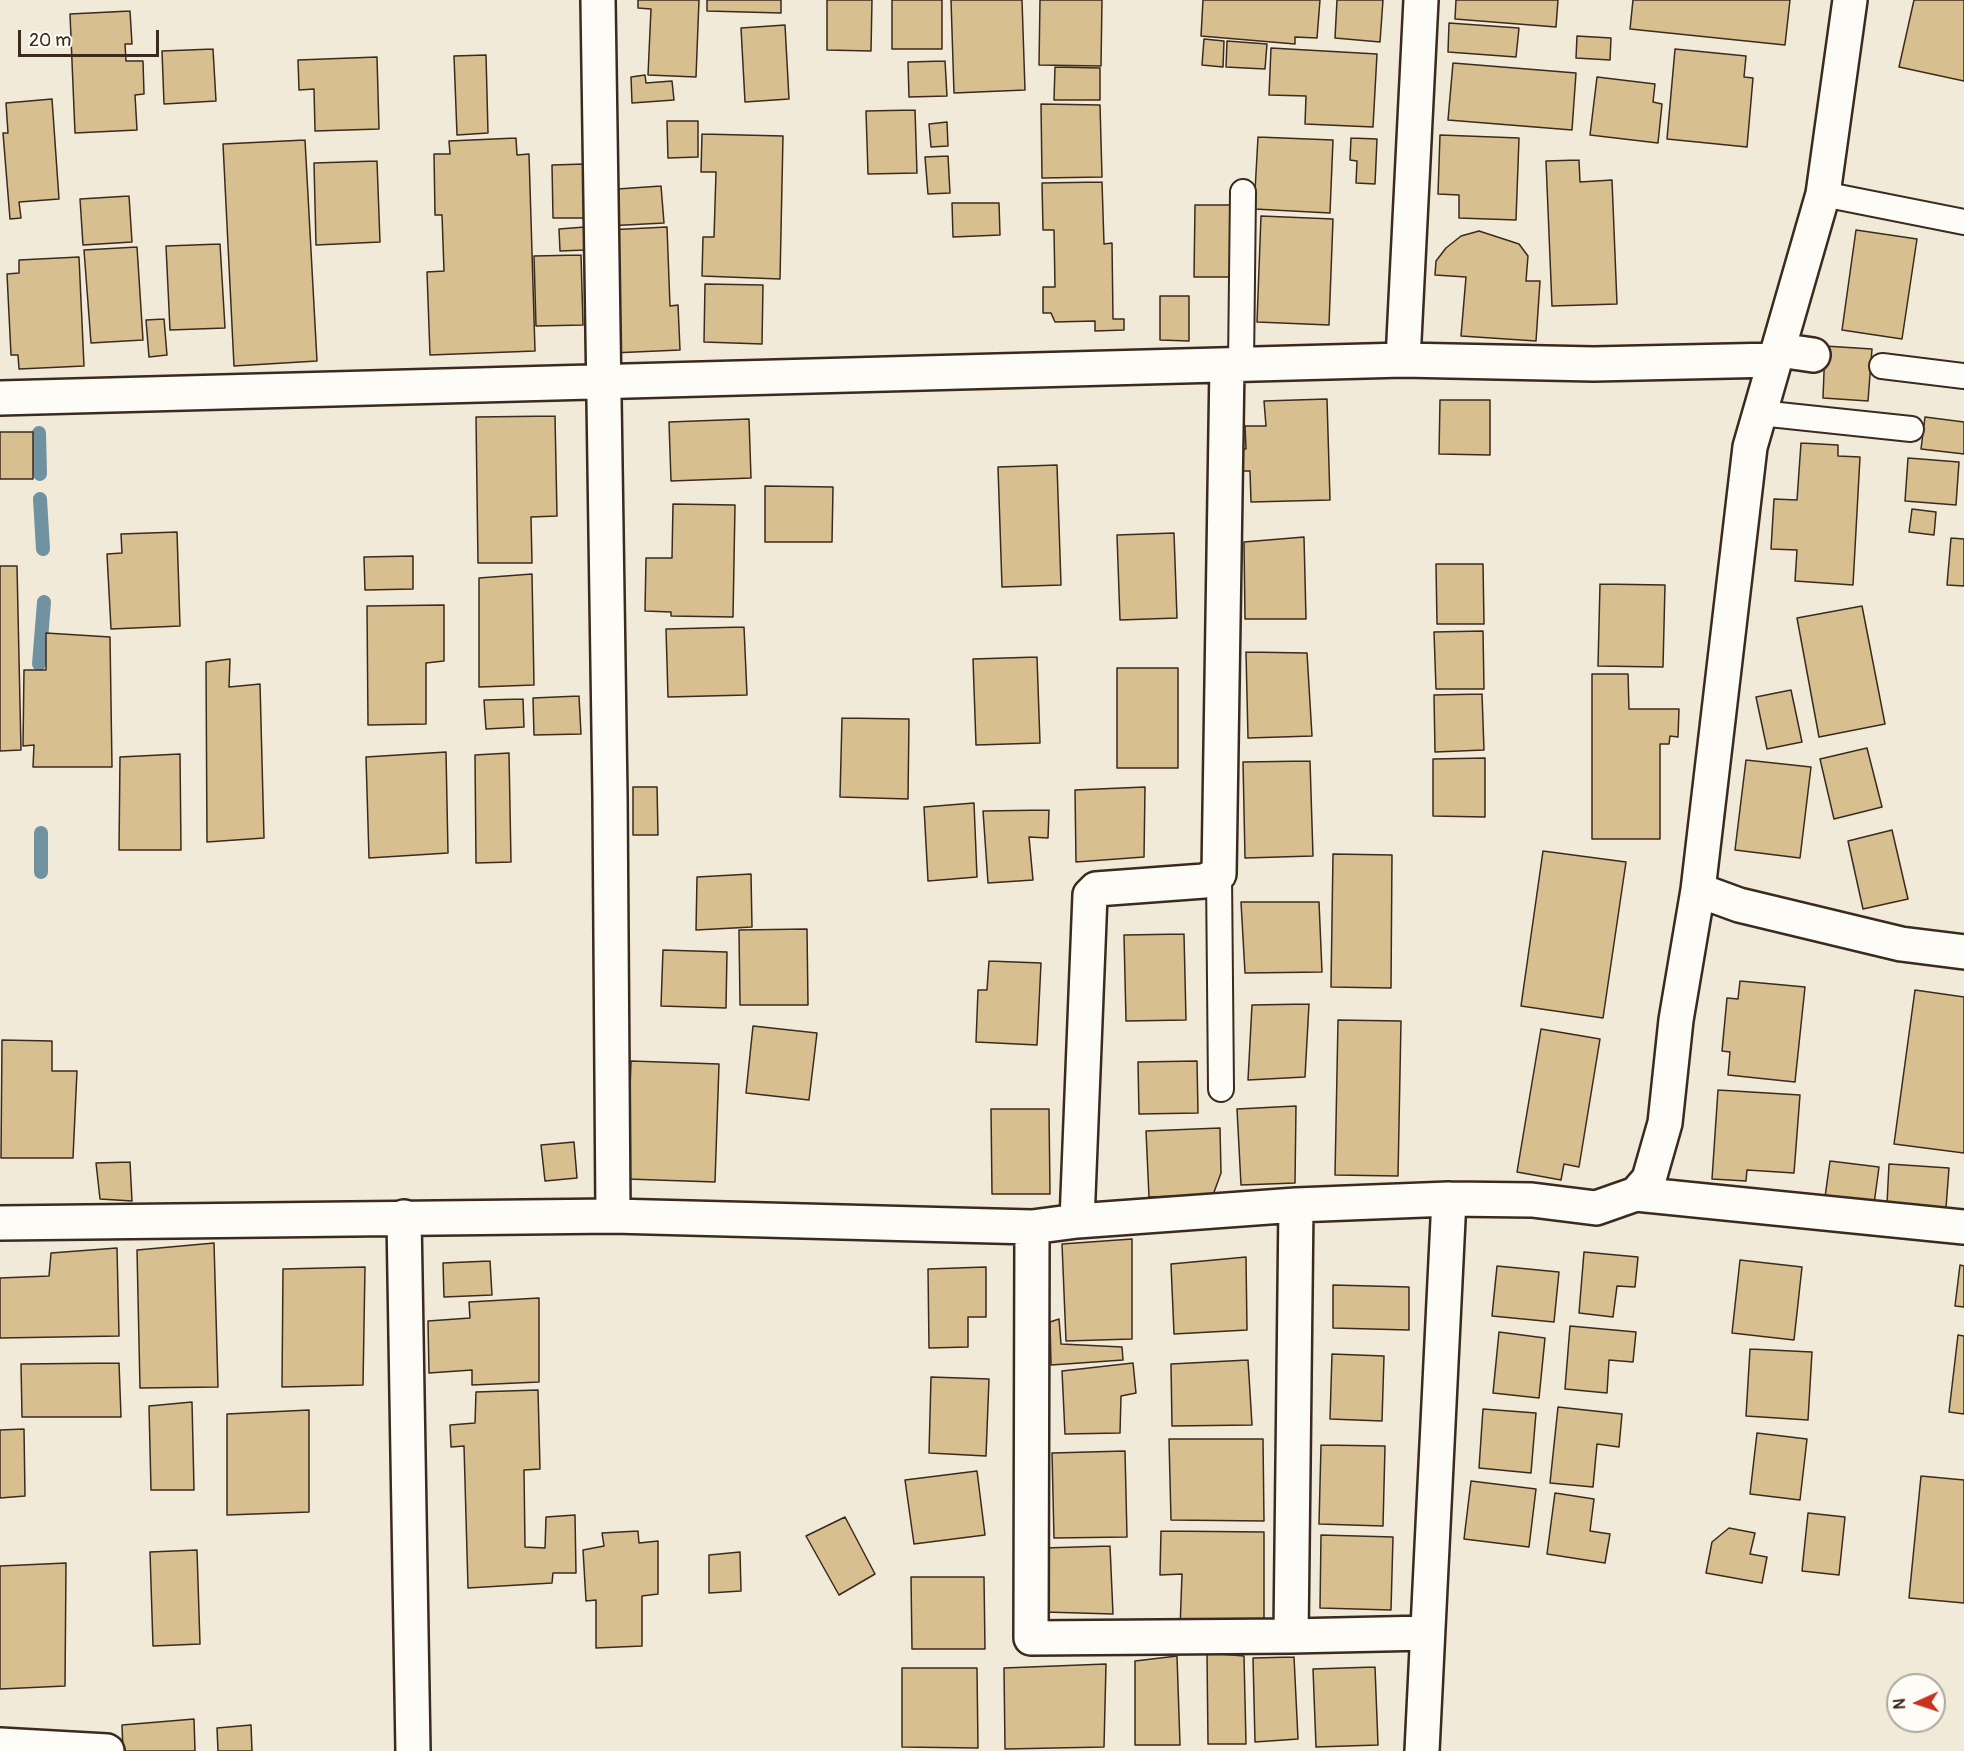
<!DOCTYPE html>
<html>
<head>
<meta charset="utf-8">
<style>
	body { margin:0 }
	#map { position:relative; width:1964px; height:1751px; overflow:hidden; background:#f2ead8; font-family:Pangolin,sans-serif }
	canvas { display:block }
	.north { position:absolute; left:1886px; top:1673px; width:60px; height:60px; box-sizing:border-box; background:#fdfcf7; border:2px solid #afa8a0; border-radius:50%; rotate:267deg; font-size:16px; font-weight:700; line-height:24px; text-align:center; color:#3b2a1e }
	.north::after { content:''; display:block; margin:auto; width:21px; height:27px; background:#c8321e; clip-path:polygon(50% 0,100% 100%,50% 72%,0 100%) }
	.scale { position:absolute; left:18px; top:30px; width:141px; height:27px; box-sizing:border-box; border:3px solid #3b2a1e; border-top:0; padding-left:8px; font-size:18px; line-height:21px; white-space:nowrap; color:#3b2a1e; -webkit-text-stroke:4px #fdfcf7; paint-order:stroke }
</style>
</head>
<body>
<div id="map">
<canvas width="1964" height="1751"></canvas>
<div class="north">N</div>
<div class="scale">20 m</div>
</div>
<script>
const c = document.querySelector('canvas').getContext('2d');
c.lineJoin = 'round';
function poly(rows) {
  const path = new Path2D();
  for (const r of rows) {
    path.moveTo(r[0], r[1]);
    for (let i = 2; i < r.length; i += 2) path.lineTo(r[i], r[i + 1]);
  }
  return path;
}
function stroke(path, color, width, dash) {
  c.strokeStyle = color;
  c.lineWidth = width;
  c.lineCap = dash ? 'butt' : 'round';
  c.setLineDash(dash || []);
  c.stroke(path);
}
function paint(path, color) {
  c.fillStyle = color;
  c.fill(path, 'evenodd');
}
stroke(poly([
	[39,433,40,474],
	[40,499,43,549],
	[39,664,44,602],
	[41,833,41,872]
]), '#7092a0', 14);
const building = poly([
	[638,0,699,0,696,77,648,75,651,9,638,8,638,0],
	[707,0,781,0,781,13,707,11,707,0],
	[827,0,872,0,871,51,827,50,827,0],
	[892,0,942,0,942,49,892,49,892,0],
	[951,0,1022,0,1025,90,954,93,951,0],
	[1040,0,1102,0,1101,66,1039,65,1040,0],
	[1203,0,1320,0,1317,38,1295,37,1295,44,1201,36,1203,0],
	[1337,0,1383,0,1380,42,1335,38,1337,0],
	[1456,0,1558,0,1556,27,1455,19,1456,0],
	[1633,0,1790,0,1785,45,1630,29,1633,0],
	[1914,0,1964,0,1964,81,1899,67,1914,0],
	[130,11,132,44,125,44,126,61,143,61,144,94,135,95,137,130,75,133,70,14,130,11],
	[1449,23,1519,28,1516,57,1448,52,1449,23],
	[785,25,789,99,745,102,741,28,785,25],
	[1577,36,1611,38,1610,60,1576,58,1577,36],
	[1204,39,1224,41,1223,67,1202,65,1204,39],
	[1227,41,1267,44,1265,69,1226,67,1227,41],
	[1271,48,1377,54,1373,127,1305,124,1306,96,1269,95,1271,48],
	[213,49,216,101,164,104,162,51,213,49],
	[1675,49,1746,56,1744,77,1753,78,1747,147,1667,139,1675,49],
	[486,55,488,133,457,135,454,56,486,55],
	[377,57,379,129,315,131,314,89,299,90,298,60,377,57],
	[945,61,947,96,909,97,908,62,945,61],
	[1453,63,1576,73,1572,130,1448,120,1453,63],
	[1055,67,1100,68,1100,100,1054,100,1055,67],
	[645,75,646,83,672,81,674,100,632,103,631,77,645,75],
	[1597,77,1655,84,1653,102,1662,104,1658,143,1590,135,1597,77],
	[52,99,59,199,19,202,21,218,10,219,3,133,8,133,6,103,52,99],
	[1041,104,1100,105,1102,177,1042,178,1041,104],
	[915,110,917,173,868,174,866,111,915,110],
	[667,121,698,121,698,157,668,158,667,121],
	[947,122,948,146,931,147,929,124,947,122],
	[702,134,783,136,780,279,702,276,703,237,714,237,716,172,701,172,702,134],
	[1440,135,1519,138,1516,220,1459,218,1459,195,1438,194,1440,135],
	[1258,137,1333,140,1330,213,1254,209,1258,137],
	[516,138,517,155,529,154,535,351,430,355,427,272,444,271,442,215,435,215,434,154,450,154,449,141,516,138],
	[1351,138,1377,139,1375,184,1356,183,1357,161,1350,160,1351,138],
	[305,140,317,361,234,366,223,144,305,140],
	[948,156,950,193,928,194,925,157,948,156],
	[1579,160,1580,182,1612,180,1617,304,1552,306,1546,161,1579,160],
	[377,161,380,242,316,245,314,163,377,161],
	[585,164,586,218,553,218,552,165,585,164],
	[1102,182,1104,244,1112,243,1113,319,1124,319,1124,330,1095,331,1095,321,1055,322,1051,313,1043,313,1043,287,1055,287,1054,230,1043,230,1042,183,1102,182],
	[661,186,664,223,606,226,603,190,661,186],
	[129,196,132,242,83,245,80,199,129,196],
	[952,203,999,203,1000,235,953,237,952,203],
	[1195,205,1234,205,1233,277,1194,277,1195,205],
	[1261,216,1333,219,1329,325,1257,322,1261,216],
	[585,227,586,250,560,251,559,229,585,227],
	[667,227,670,306,678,305,680,350,612,353,607,230,667,227],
	[1856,230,1917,239,1902,339,1842,330,1856,230],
	[1479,231,1519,244,1528,256,1526,281,1540,281,1536,341,1461,336,1466,277,1435,275,1436,261,1446,248,1461,236,1479,231],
	[220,244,225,328,170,330,166,246,220,244],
	[137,247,143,340,91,343,84,250,137,247],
	[581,255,583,325,536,326,534,256,581,255],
	[79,257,84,366,19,369,18,355,11,355,7,274,19,273,19,260,79,257],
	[705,284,763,285,762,344,704,342,705,284],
	[1160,296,1189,296,1189,341,1160,340,1160,296],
	[164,319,167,355,149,357,146,320,164,319],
	[1825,346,1872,349,1868,401,1823,398,1825,346],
	[1327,399,1330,500,1251,502,1250,471,1239,471,1239,449,1246,449,1245,426,1266,426,1264,401,1327,399],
	[1440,400,1490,400,1490,455,1439,454,1440,400],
	[555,416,557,516,531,517,532,563,478,563,476,417,555,416],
	[1925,417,1964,422,1964,454,1921,449,1925,417],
	[749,419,751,478,671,481,669,422,749,419],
	[0,432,33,432,33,479,0,479,0,432],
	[1801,443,1838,445,1838,456,1860,457,1853,585,1795,581,1797,550,1771,549,1774,499,1797,500,1801,443],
	[1908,458,1959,462,1956,505,1905,501,1908,458],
	[1057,465,1061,585,1002,587,998,467,1057,465],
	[765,486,833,487,832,542,765,542,765,486],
	[673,504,735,505,733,617,671,616,671,612,645,611,646,558,672,558,673,504],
	[1912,509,1936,512,1934,535,1909,532,1912,509],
	[177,532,180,626,111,629,107,554,122,553,121,534,177,532],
	[1174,533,1177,618,1120,620,1117,535,1174,533],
	[1304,537,1306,619,1245,619,1244,542,1304,537],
	[1951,538,1964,539,1964,586,1947,585,1951,538],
	[413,556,413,589,365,590,364,557,413,556],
	[1436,564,1483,564,1484,624,1437,624,1436,564],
	[0,566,17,566,21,750,0,751,0,566],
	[532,574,534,685,479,687,479,578,532,574],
	[1600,584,1665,585,1663,667,1598,666,1600,584],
	[444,605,444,661,426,663,426,724,368,725,367,606,444,605],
	[1862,606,1885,724,1819,737,1797,618,1862,606],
	[744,627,747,695,668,697,666,629,744,627],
	[1483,631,1484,689,1436,689,1434,632,1483,631],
	[46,633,110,637,112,767,33,767,34,745,23,746,24,670,46,670,46,633],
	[1246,652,1307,653,1312,736,1248,738,1246,652],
	[1037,657,1040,743,976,745,973,659,1037,657],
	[230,659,229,687,260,684,264,838,207,842,206,662,230,659],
	[1117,668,1178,668,1178,768,1117,768,1117,668],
	[1592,674,1628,674,1629,709,1679,709,1678,737,1670,736,1669,744,1660,744,1660,839,1592,839,1592,674],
	[1791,690,1802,742,1767,749,1756,697,1791,690],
	[1482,694,1484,750,1435,752,1434,695,1482,694],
	[579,696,581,734,534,735,533,698,579,696],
	[523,699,524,727,486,729,484,700,523,699],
	[842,718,909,719,908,799,840,797,842,718],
	[1867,748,1882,807,1834,819,1820,759,1867,748],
	[446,752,448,853,369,858,366,757,446,752],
	[509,753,511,862,476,863,475,755,509,753],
	[180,754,181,850,119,850,120,757,180,754],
	[1485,758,1485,817,1433,816,1433,759,1485,758],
	[1746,760,1811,767,1800,858,1735,850,1746,760],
	[1310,761,1313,856,1245,858,1243,762,1310,761],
	[633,787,657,787,658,835,633,835,633,787],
	[1145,787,1144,857,1076,862,1075,790,1145,787],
	[974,803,977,877,928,881,924,807,974,803],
	[1049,810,1048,838,1029,837,1033,880,988,883,983,811,1049,810],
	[1892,830,1908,899,1863,909,1848,841,1892,830],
	[1543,851,1626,862,1603,1018,1521,1006,1543,851],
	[1333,854,1392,855,1391,988,1331,987,1333,854],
	[751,874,752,927,696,930,697,877,751,874],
	[1241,902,1319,902,1322,972,1245,973,1241,902],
	[807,929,808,1005,740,1005,739,930,807,929],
	[1184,934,1186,1020,1126,1021,1124,935,1184,934],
	[663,950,727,952,726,1008,661,1006,663,950],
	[989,961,1041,963,1037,1045,976,1042,978,990,987,990,989,961],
	[1740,981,1805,987,1795,1082,1728,1075,1730,1052,1722,1051,1727,998,1738,999,1740,981],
	[1915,990,1964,997,1964,1153,1894,1144,1915,990],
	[1309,1004,1305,1077,1248,1080,1252,1005,1309,1004],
	[1338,1020,1401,1021,1398,1176,1335,1175,1338,1020],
	[753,1026,817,1033,809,1100,746,1093,753,1026],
	[1541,1029,1600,1039,1579,1167,1564,1164,1561,1180,1517,1172,1541,1029],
	[2,1040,52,1041,52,1071,77,1071,73,1158,1,1158,2,1040],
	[631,1061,719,1064,715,1182,627,1179,631,1061],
	[1197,1061,1198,1113,1139,1114,1138,1062,1197,1061],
	[1718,1090,1800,1095,1794,1173,1747,1170,1746,1181,1712,1179,1718,1090],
	[1296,1106,1295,1183,1241,1185,1237,1109,1296,1106],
	[991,1109,1049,1109,1050,1194,992,1194,991,1109],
	[1220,1128,1221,1173,1213,1195,1149,1197,1146,1131,1220,1128],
	[574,1142,577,1178,545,1181,541,1145,574,1142],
	[1830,1161,1879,1167,1874,1204,1825,1197,1830,1161],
	[130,1162,132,1201,100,1199,96,1163,130,1162],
	[1889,1164,1949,1168,1946,1208,1887,1204,1889,1164],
	[1132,1239,1132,1339,1066,1341,1062,1244,1132,1239],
	[214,1243,218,1387,140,1388,137,1250,214,1243],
	[117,1248,119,1336,0,1338,0,1278,49,1276,51,1253,117,1248],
	[1584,1252,1638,1257,1635,1287,1617,1286,1613,1317,1579,1313,1584,1252],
	[1246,1257,1247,1330,1174,1334,1171,1264,1246,1257],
	[1740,1260,1802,1267,1794,1340,1732,1333,1740,1260],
	[490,1261,492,1295,444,1297,443,1263,490,1261],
	[1960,1265,1964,1266,1964,1307,1955,1306,1960,1265],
	[1497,1266,1559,1272,1554,1322,1492,1316,1497,1266],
	[365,1267,363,1385,282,1387,283,1269,365,1267],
	[986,1267,986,1317,968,1317,968,1347,929,1348,928,1269,986,1267],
	[1333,1285,1409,1287,1409,1330,1333,1328,1333,1285],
	[539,1298,539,1382,472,1385,472,1370,429,1373,428,1321,470,1318,469,1302,539,1298],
	[1059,1319,1061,1344,1122,1347,1123,1360,1051,1365,1050,1322,1059,1319],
	[1570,1326,1636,1332,1633,1362,1609,1360,1607,1393,1565,1389,1570,1326],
	[1499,1332,1545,1338,1539,1398,1493,1393,1499,1332],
	[1958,1335,1964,1336,1964,1414,1949,1412,1958,1335],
	[1750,1349,1812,1352,1808,1420,1746,1416,1750,1349],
	[1332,1354,1384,1356,1382,1421,1330,1419,1332,1354],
	[1248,1360,1252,1425,1172,1426,1171,1364,1248,1360],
	[119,1363,121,1417,22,1417,21,1364,119,1363],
	[1133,1363,1136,1393,1121,1396,1120,1433,1065,1434,1062,1371,1133,1363],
	[931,1377,989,1379,986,1456,929,1453,931,1377],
	[538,1390,540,1469,524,1470,525,1547,545,1548,546,1517,575,1515,576,1573,553,1573,552,1583,468,1588,464,1446,451,1447,450,1425,475,1423,476,1392,538,1390],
	[192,1402,194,1490,151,1490,149,1406,192,1402],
	[1558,1407,1622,1414,1619,1447,1597,1444,1593,1487,1550,1483,1558,1407],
	[1483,1409,1536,1413,1531,1473,1479,1468,1483,1409],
	[309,1410,309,1512,227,1515,227,1414,309,1410],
	[24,1429,25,1496,0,1498,0,1430,24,1429],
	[1757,1433,1807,1439,1800,1500,1750,1494,1757,1433],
	[1169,1439,1263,1439,1264,1521,1171,1520,1169,1439],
	[1321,1445,1385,1446,1383,1526,1319,1524,1321,1445],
	[1125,1451,1127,1537,1054,1538,1052,1453,1125,1451],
	[977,1471,985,1535,914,1544,905,1480,977,1471],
	[1921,1476,1964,1480,1964,1603,1909,1598,1921,1476],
	[1471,1481,1536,1489,1529,1547,1464,1539,1471,1481],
	[1555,1493,1594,1499,1590,1531,1610,1534,1605,1563,1547,1554,1555,1493],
	[1808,1513,1845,1517,1839,1575,1802,1571,1808,1513],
	[845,1517,875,1574,839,1595,806,1536,845,1517],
	[1729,1528,1755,1533,1750,1554,1767,1557,1762,1583,1706,1573,1712,1542,1729,1528],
	[638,1531,639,1543,658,1541,658,1594,642,1596,642,1646,596,1648,596,1600,586,1601,583,1550,604,1546,602,1533,638,1531],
	[1161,1531,1264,1532,1264,1621,1180,1629,1182,1574,1160,1575,1161,1531],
	[1321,1535,1393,1537,1391,1610,1320,1608,1321,1535],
	[1110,1546,1113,1614,1045,1612,1044,1548,1110,1546],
	[197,1550,200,1644,153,1646,150,1552,197,1550],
	[740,1552,741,1591,709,1593,709,1555,740,1552],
	[66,1563,65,1686,0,1689,0,1566,66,1563],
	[911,1577,984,1577,985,1649,912,1649,911,1577],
	[1207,1653,1244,1656,1246,1744,1208,1744,1207,1653],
	[1177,1656,1180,1745,1135,1745,1135,1661,1177,1656],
	[1294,1657,1298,1739,1255,1742,1253,1658,1294,1657],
	[1106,1664,1104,1747,1005,1749,1004,1668,1106,1664],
	[1375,1667,1378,1745,1316,1747,1313,1669,1375,1667],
	[902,1668,977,1668,978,1748,902,1747,902,1668],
	[194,1719,195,1751,123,1751,122,1725,194,1719],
	[251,1725,252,1751,218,1751,217,1728,251,1725]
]);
paint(building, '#d8bf8f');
stroke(building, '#3b2a1e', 1.5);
const lane = poly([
	[1823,194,1964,222],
	[1241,364,1243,192],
	[1882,366,1964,376],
	[1760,413,1911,429],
	[1219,874,1221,1089]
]);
const street = poly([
	[598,0,610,796,613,1216],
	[1779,350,1813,355],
	[1403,360,1421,0],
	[0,398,1403,360,1594,364,1775,360],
	[1698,890,1739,905,1901,944,1964,952],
	[1636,1194,1964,1227],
	[404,1217,413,1751],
	[1077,1221,1090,895,1096,889,1204,881,1219,874,1227,365],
	[0,1223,613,1216,1032,1227,1077,1221,1296,1205,1449,1199,1532,1200,1596,1208,1636,1194,1649,1179,1665,1123,1676,1020,1698,890,1750,447,1823,194,1850,0],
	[1032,1227,1031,1638,1291,1636,1427,1633],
	[1291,1636,1296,1205],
	[0,1745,107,1751],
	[1422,1751,1449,1199]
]);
stroke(lane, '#3b2a1e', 28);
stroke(street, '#3b2a1e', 38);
stroke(lane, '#fdfcf7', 24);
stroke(street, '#fdfcf7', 33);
</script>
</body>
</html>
